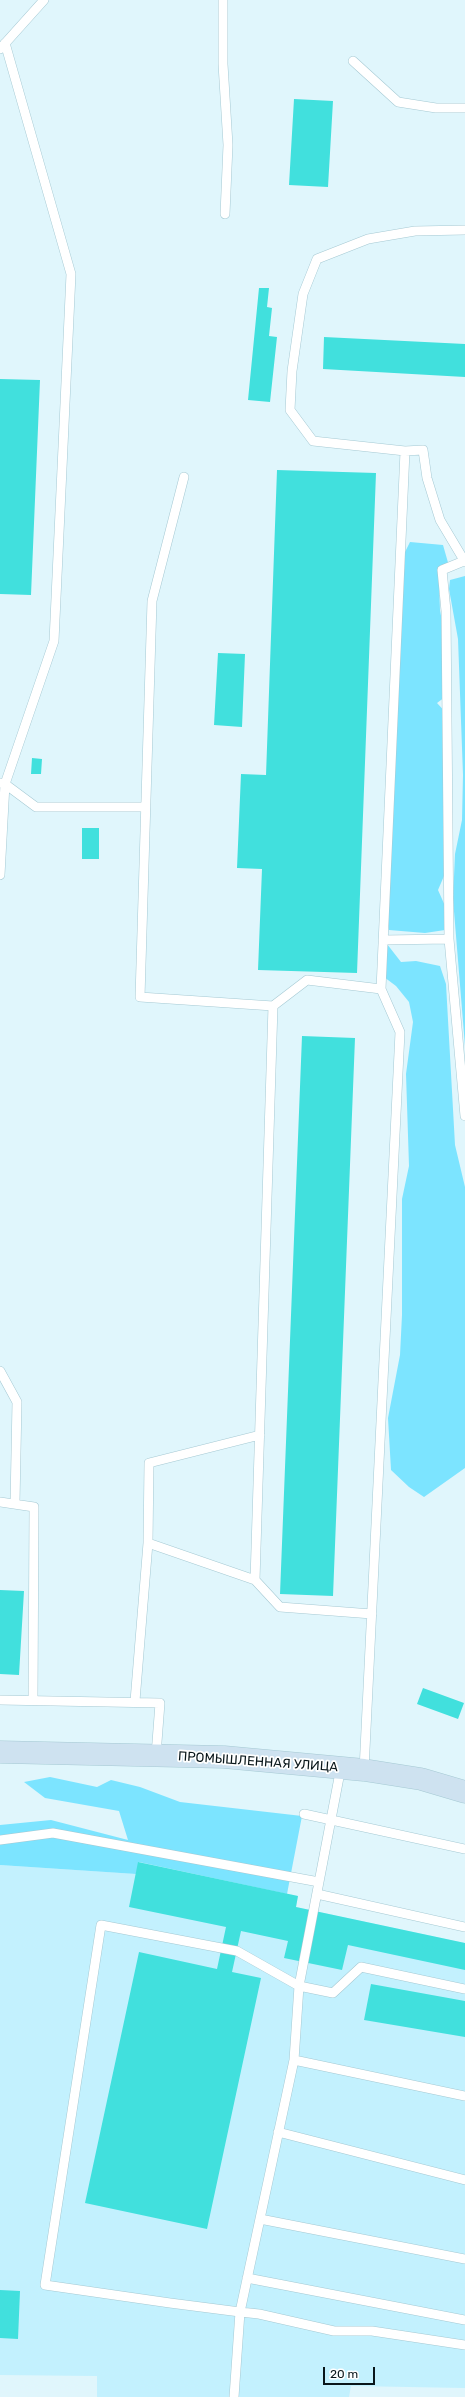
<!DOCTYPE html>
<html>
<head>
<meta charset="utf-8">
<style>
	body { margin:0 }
	#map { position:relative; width:465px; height:2397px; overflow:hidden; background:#e0f6fc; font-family:Rubik,sans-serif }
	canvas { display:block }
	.scale { position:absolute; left:323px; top:2367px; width:52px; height:18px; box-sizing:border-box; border:2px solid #09161a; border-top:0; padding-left:5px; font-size:12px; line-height:14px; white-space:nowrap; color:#09161a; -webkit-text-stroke:3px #fff; paint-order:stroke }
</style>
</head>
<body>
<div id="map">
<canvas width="465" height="2397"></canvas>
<div class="scale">20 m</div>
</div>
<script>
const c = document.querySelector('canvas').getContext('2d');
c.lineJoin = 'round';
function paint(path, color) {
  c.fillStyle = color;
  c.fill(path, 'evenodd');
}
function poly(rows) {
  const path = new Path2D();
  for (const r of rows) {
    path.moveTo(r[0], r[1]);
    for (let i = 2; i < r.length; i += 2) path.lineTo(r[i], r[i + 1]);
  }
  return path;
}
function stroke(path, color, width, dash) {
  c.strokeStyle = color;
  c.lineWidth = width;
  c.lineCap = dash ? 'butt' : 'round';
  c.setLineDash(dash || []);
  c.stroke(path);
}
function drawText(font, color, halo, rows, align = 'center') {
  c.font = font + ' Rubik,sans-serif';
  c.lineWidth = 3.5;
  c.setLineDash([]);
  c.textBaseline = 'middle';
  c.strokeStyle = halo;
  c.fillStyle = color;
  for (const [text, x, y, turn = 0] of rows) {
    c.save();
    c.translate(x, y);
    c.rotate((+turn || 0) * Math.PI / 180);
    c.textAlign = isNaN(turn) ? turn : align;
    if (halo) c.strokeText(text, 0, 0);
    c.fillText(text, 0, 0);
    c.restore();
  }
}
paint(poly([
	[138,1862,298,1896,296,1907,465,1943,465,2388,351,2386,349,2397,97,2397,97,2376,0,2375,0,1865,136,1874]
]), '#c3f1fe');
paint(poly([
	[410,542,443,545,449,566,439,584,440,610,447,651,449,694,437,703,451,718,447,869,438,890,446,908,445,930,425,933,389,930,385,912,405,552],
	[465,576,465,1046,453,899,455,854,462,820,463,775,458,639,449,589,450,580],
	[387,944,401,962,416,961,440,966,446,984,455,1145,465,1187,465,1468,424,1497,409,1487,391,1470,388,1418,400,1355,402,1315,402,1199,409,1166,406,1074,413,1022,409,1002,396,986,384,977],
	[50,1777,97,1787,111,1780,140,1787,180,1802,302,1816,287,1894,139,1862,136,1874,0,1865,0,1825,51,1820,128,1840,119,1811,45,1798,24,1782]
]), '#7ce4ff');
paint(poly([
	[294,99,333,101,328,187,289,185],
	[259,288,269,288,267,307,272,308,269,336,277,337,270,402,248,400],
	[324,337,465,344,465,377,323,369],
	[0,379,40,380,31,595,0,594],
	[277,470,376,473,357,973,258,970,262,869,237,868,241,774,266,775],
	[218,653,245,654,242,727,214,725],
	[32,758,42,759,41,774,31,774],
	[82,828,99,828,99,859,82,859],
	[302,1036,355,1038,333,1596,280,1594],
	[0,1590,24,1591,19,1675,0,1674],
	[423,1688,464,1703,458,1719,417,1704],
	[138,1862,298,1896,296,1907,465,1943,465,1970,348,1945,342,1970,284,1958,288,1941,241,1931,232,1972,261,1978,207,2229,85,2203,139,1952,217,1969,226,1927,129,1907],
	[371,1984,465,2001,465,2037,364,2020],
	[0,2290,20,2291,18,2339,0,2338]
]), '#41e0dd');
const lane = poly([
	[223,0,223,64,228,145,225,214],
	[5,43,71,274,54,641,5,784,36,807,145,807],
	[0,49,44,0],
	[353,61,398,102,436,108,465,108],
	[465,230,415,231,368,239,317,259,303,294,292,371,290,410,313,441,405,451,423,450,427,478,440,520,465,562],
	[184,477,152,601,140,997,273,1006,307,980,381,989,400,1032,364,1770],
	[0,875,5,784,1,783],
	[449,939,446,611,442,570,464,561],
	[383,940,449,939,465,1116],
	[381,989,405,451],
	[0,1371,17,1402,15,1503],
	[0,1502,34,1507,33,1700],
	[148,1543,255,1580,280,1607,372,1614],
	[255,1580,273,1006],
	[0,1700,160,1703,156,1755],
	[135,1701,148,1543,149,1463,260,1435],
	[304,1814,465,1849],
	[0,1840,53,1833,319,1882,341,1767],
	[319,1882,299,1986,333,1993,361,1967,465,1989],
	[317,1894,465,1927],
	[294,2060,465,2096],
	[278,2132,465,2180],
	[260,2219,465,2259],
	[247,2278,465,2320],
	[234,2397,240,2312,294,2060,299,1986,237,1951,101,1925,45,2285,170,2303,240,2312,259,2314,334,2331,372,2331,465,2345]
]);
const secondary = poly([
	[0,1752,224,1757,364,1770,421,1779,465,1792]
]);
stroke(lane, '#a5c9d3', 10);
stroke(secondary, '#a5c9d3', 23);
stroke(lane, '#fff', 9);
stroke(secondary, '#cee2f0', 22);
drawText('13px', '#09161a', '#fff', [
	["ПРОМЫШЛЕННАЯ УЛИЦА",258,1762,4]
]);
</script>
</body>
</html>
